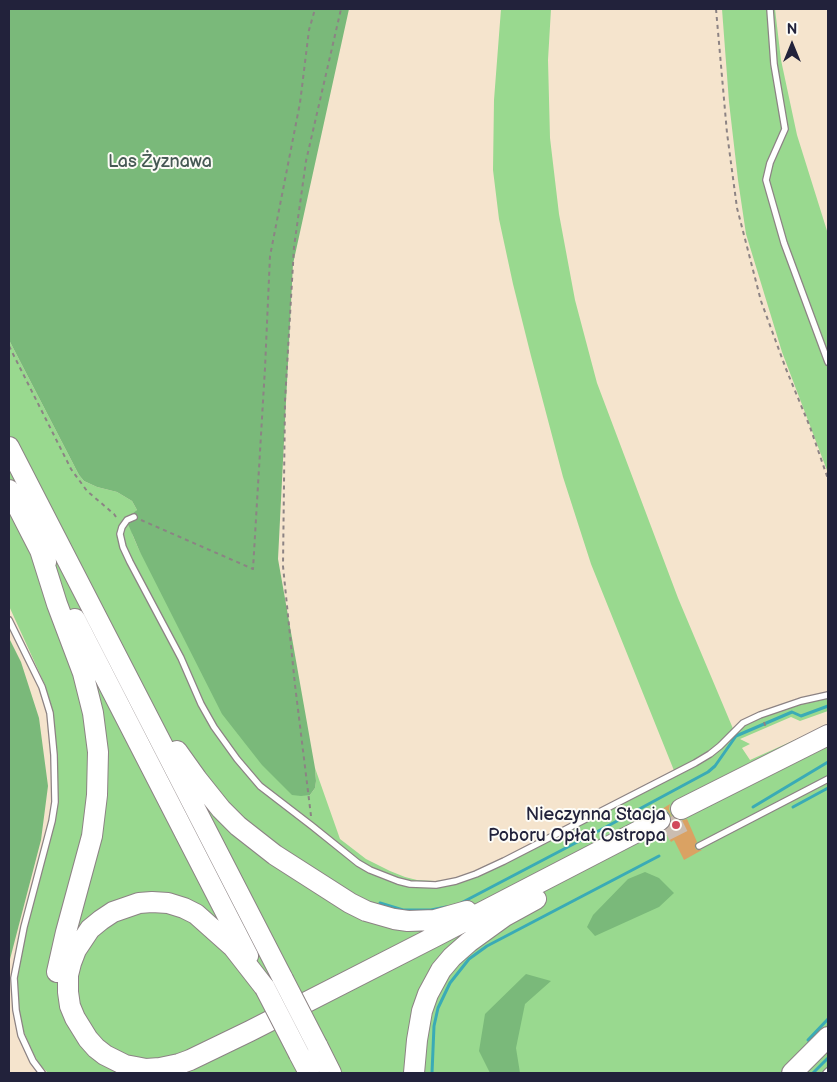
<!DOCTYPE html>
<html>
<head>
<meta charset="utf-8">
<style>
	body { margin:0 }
	#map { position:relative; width:837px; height:1082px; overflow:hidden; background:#f5e4cd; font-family:"Balsamiq Sans",sans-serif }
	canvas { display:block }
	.frame { position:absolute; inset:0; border:10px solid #22223b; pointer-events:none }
	.north { position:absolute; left:767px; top:20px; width:50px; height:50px; -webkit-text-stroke:4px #fdfcf7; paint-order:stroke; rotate:0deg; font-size:14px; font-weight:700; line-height:20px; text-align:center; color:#22223b }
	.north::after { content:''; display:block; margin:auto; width:18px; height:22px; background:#22223b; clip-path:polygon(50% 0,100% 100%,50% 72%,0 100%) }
</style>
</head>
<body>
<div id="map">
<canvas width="837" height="1082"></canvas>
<div class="frame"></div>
<div class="north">N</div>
</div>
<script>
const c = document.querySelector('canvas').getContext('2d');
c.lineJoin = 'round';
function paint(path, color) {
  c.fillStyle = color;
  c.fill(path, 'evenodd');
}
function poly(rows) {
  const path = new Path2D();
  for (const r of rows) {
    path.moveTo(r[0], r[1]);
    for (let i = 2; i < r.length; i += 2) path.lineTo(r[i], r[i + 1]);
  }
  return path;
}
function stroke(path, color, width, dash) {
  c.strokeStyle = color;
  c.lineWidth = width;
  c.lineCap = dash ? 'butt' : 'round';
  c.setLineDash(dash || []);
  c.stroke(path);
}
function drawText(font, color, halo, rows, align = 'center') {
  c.font = font + ' "Balsamiq Sans",sans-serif';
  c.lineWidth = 4;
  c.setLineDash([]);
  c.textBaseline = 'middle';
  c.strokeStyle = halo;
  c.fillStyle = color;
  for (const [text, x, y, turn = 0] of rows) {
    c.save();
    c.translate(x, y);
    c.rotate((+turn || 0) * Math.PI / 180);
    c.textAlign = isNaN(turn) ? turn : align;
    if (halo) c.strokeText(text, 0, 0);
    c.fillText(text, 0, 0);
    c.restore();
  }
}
paint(poly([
	[501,9,551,9,548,60,550,138,559,214,575,300,597,383,678,598,734,731,760,715,828,695,828,712,828,711,800,721,791,717,740,739,750,744,742,748,750,760,828,725,828,1071,826,1073,48,1073,40,1065,33,1053,24,1032,19,1013,17,995,17,966,54,809,54,731,52,708,45,685,9,606,9,340,79,475,84,481,97,487,117,492,132,501,137,510,130,523,133,536,139,550,310,795,315,788,316,780,315,768,340,839,366,859,390,871,405,877,417,880,435,881,446,880,476,874,675,773,591,564,563,477,531,356,513,284,499,219,493,170,494,100],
	[722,9,775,9,781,60,797,135,828,234,828,473,782,352,746,234,738,180,729,102]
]), '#99d98f');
paint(poly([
	[9,9,349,9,293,264,278,559,315,768,316,781,315,788,310,795,301,796,292,795,262,765,222,714,139,550,128,524,131,515,137,510,132,501,117,492,97,487,84,481,79,475,9,340],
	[9,638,21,662,39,718,48,786,41,840,9,963],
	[645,872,659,878,674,893,659,907,595,936,587,927,593,915,628,879],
	[526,974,551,981,525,1004,516,1048,520,1073,490,1073,479,1051,485,1014]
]), '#7ab97a');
stroke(poly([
	[753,807,828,762],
	[793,807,828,788],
	[380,903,403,910,431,910,446,907],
	[461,903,604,828,708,772,715,766,736,736,792,712,801,716,828,706],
	[808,1040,828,1019],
	[432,1073,434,1026,438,1008,450,983,469,959,487,946,659,856],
	[813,1073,828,1058]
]), '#3aabb6', 3);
paint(poly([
	[670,804,669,809,671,815,674,819,680,821,687,819,697,842,695,844,695,848,697,850,702,850,684,860,674,840,671,842,665,831,670,826,672,820,670,814,667,810,662,809]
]), '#daa263');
stroke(poly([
	[665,831,687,820]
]), '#cbbdb0', 20, [20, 10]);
const service = poly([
	[770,9,774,64,785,129,770,163,766,180,784,243,828,362],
	[134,517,127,520,122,527,120,534,123,547,130,562,181,658,201,704,214,727,237,759,260,786,312,826,358,863,370,870,398,881,410,884,436,885,456,881,476,874,504,861,695,763,710,754,720,746,743,723,760,715,801,701,828,695],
	[9,620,42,687,50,713,54,755,55,802,52,821,24,927,14,978,16,1010,21,1035,33,1061,42,1073],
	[699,846,828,779],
	[826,1073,828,1071]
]);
const motorway = poly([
	[9,447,283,979],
	[9,490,46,562],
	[40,550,57,604,83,673,93,713,98,752,97,795,92,836,66,932,57,972],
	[75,619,248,956],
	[177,751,197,779,221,809,238,826,275,855,350,903,366,911,394,919,408,921,435,920,467,911],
	[681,809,828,735],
	[265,988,233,947,196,914,184,908,168,903,152,902,139,903,113,912,101,920,90,929,76,950,71,963,68,975,68,992,70,1006,75,1018,88,1039,96,1048,105,1055,125,1065,136,1067,146,1069,160,1068,179,1064,190,1060,250,1031,436,936,660,820],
	[317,1045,331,1073],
	[299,1054,309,1073],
	[414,1073,417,1040,422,1011,428,994,441,970,452,957,469,942,505,916,536,899],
	[792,1073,828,1037]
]);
stroke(service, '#8c8384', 8);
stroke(motorway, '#8c8384', 22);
stroke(poly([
	[716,9,727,133,737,208,761,301,786,369,810,427,828,479],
	[9,346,71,469,87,491,114,514,118,520],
	[141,520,253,569,265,368,270,256,300,103,309,30,315,9],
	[764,722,766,728],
	[311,816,295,685,283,566,285,401,294,247,306,161,341,9]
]), '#8c8384', 2, [4, 4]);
stroke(service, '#fff', 5.5);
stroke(motorway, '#fff', 20);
const motorwayBridge = poly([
	[283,979,317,1045],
	[265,988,299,1054]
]);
stroke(motorwayBridge, '#8c8384', 22, []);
stroke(motorwayBridge, '#fff', 20);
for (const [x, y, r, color] of [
	[676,825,5,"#d1495b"]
]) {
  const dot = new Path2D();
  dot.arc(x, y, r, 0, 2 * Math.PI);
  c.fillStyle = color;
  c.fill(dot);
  stroke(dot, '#fdfcf7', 2);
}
drawText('18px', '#465954', '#fdfcf7', [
	["Las Żyznawa",160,162]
]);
drawText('18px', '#22223b', '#fdfcf7', [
	["Nieczynna Stacja",666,815],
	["Poboru Opłat Ostropa",666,836]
], 'right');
</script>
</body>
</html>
